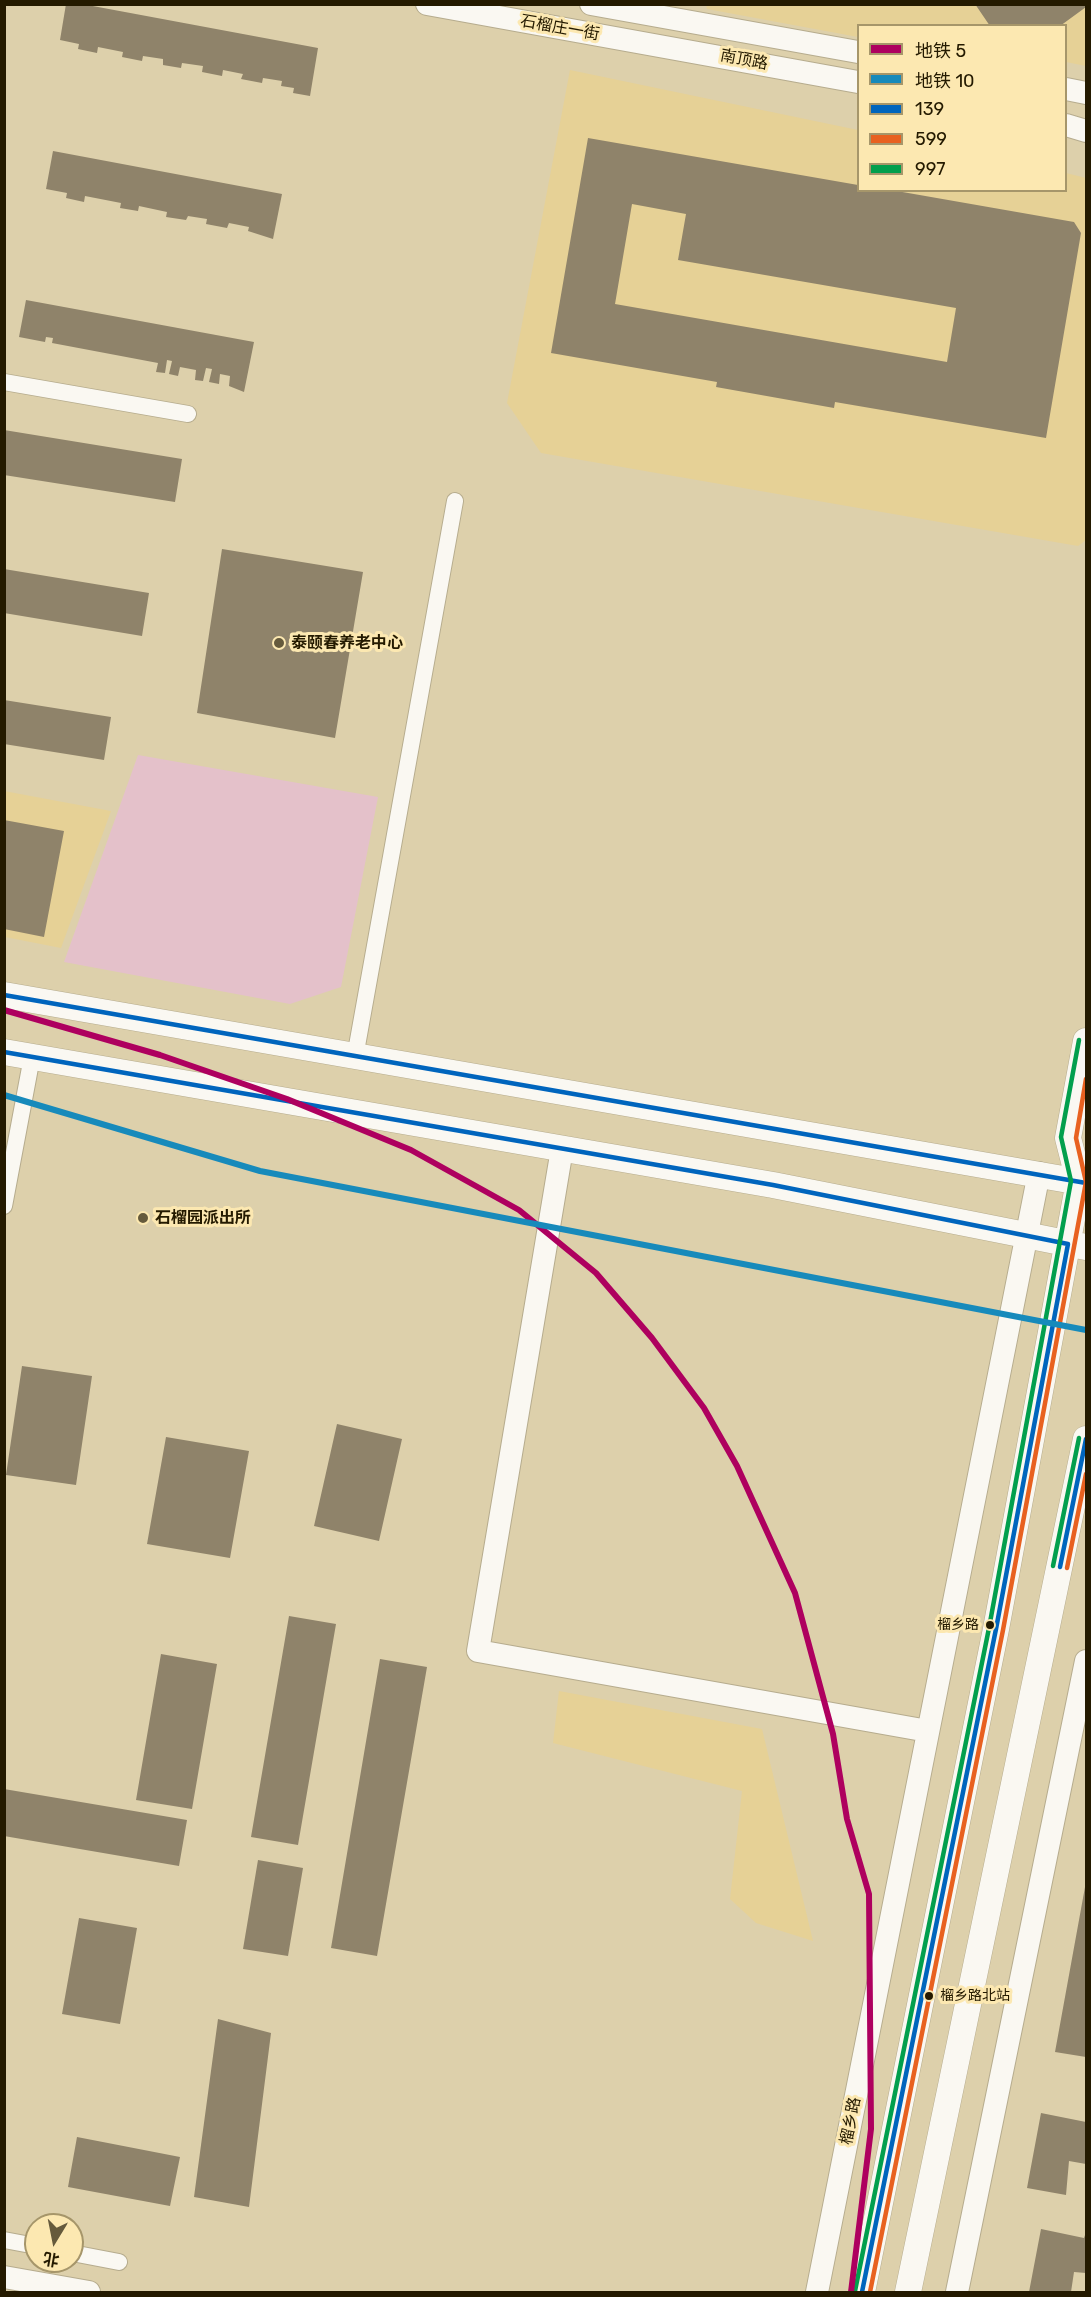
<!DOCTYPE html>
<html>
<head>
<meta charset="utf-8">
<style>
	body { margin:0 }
	#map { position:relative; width:1091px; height:2297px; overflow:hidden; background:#ddd0ab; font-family:Rubik,"Noto Sans SC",sans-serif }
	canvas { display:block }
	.frame { position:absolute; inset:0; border:6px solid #241a00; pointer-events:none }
	.legend { position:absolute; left:857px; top:24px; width:210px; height:168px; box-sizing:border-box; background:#fce8b1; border:2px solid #a6966a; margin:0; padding:8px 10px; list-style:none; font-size:18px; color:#241a00 }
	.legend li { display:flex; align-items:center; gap:12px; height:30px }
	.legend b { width:30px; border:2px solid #a6966a }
	.north { position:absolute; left:24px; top:2213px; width:60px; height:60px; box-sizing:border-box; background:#fce8b1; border:2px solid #a6966a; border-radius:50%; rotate:190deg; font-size:16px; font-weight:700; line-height:24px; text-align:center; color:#241a00 }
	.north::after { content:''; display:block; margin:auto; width:21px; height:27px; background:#655a3c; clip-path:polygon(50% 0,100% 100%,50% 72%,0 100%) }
</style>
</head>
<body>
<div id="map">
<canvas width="1091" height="2297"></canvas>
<div class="frame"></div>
<ul class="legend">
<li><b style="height:8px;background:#ae005f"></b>地铁 5</li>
<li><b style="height:8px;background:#178abb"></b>地铁 10</li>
<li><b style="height:8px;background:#0065bd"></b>139</li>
<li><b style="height:8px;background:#e86120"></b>599</li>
<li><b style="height:8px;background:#029f4d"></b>997</li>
</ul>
<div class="north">北</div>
</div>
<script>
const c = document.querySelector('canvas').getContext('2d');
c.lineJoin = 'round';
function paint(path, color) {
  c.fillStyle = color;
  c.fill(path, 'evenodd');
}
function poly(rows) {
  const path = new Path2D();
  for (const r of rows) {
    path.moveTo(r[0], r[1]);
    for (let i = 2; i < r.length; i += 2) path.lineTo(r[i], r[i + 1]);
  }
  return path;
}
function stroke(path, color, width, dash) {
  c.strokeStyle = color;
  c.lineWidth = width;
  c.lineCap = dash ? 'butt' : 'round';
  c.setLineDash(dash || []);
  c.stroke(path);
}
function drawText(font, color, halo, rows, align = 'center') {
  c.font = font + ' Rubik,"Noto Sans SC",sans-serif';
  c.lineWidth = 6;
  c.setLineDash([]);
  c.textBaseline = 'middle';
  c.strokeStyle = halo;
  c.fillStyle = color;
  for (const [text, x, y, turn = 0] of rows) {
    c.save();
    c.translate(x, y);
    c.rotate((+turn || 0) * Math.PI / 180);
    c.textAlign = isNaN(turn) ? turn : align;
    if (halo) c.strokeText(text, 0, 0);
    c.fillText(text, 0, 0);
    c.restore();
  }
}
paint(poly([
	[706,5,1086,5,1086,66,1066,62,1066,26,858,26,858,37,707,9],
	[570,70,858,130,858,190,1066,190,1066,173,1086,178,1086,540,1078,546,541,453,507,403],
	[4,791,111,811,61,948,5,937],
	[559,1691,762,1729,813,1941,756,1923,730,1899,742,1791,553,1743]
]), '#e6d196');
paint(poly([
	[138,755,378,797,341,987,290,1004,64,962]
]), '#e4c1ca');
paint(poly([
	[66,4,82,4,318,48,310,96,293,93,294,88,281,86,282,81,263,78,262,83,241,79,243,74,223,70,222,76,202,72,203,66,182,63,181,68,163,65,163,59,143,56,142,61,122,57,123,52,98,47,97,53,78,49,79,44,60,40],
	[975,4,1086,4,1086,7,1060,26,990,26],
	[588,138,858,185,858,190,891,190,1074,222,1081,233,1046,438,835,402,834,408,716,387,717,382,551,353],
	[632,204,686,214,678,260,956,308,947,362,615,304],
	[53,151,282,194,273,239,248,231,249,227,229,223,227,228,206,224,207,219,188,216,186,220,166,217,167,212,139,206,138,211,120,208,121,203,85,196,84,202,66,198,67,193,46,189],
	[26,300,254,342,244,392,229,386,230,376,220,374,219,384,209,382,212,369,206,368,203,381,195,380,196,370,180,367,178,376,169,374,172,361,167,360,165,373,156,372,158,363,52,343,53,338,46,337,45,342,19,337],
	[4,430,182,459,175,502,4,475],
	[222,549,363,572,335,738,197,713],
	[4,569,149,593,142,636,4,613],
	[4,700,111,717,104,760,4,744],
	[4,820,64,831,44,937,4,929],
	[22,1366,92,1376,76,1485,6,1475],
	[337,1424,402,1439,379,1541,314,1526],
	[166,1437,249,1451,230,1558,147,1544],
	[289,1616,336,1624,298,1845,251,1837],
	[161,1654,217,1664,192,1809,136,1800],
	[380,1659,427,1667,377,1956,331,1948],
	[4,1789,187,1820,179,1866,4,1836],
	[258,1860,303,1868,288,1956,243,1949],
	[1085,1887,1086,1887,1086,2057,1055,2052],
	[79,1918,137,1928,120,2024,62,2014],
	[218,2019,271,2033,249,2207,194,2197],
	[1041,2113,1086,2122,1086,2164,1069,2161,1066,2195,1027,2188],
	[77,2137,180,2157,170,2206,68,2187],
	[1041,2229,1084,2238,1086,2232,1086,2273,1074,2272,1071,2292,1029,2292]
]), '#8f836a');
const street = poly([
	[4,382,188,414],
	[355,1057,455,501],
	[4,1206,32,1057],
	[4,2240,36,2246],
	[72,2253,119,2262]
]);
const secondary = poly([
	[427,4,858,82],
	[591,4,858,52],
	[1066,89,1086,93],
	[1066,125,1086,131],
	[562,1149,478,1651,928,1731],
	[4,2277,89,2292],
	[817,2292,1039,1173],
	[957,2292,1086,1661]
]);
const primary = poly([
	[4,995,1086,1183],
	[4,1052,773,1185,1086,1247],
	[862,2292,996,1629,1079,1181,1068,1138,1086,1041],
	[908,2292,1086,1439]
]);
stroke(street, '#b6ac8e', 18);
stroke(secondary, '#b6ac8e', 24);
stroke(primary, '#b6ac8e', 27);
stroke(street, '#faf8f2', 16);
stroke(secondary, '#faf8f2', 22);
stroke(primary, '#faf8f2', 26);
stroke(poly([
	[4,995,1086,1183],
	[4,1052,773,1185,1068,1244,996,1629,862,2292],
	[1060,1567,1086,1439]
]), '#0065bd', 4.5);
stroke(poly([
	[1067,1568,1086,1474],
	[870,2292,1003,1630,1086,1182,1076,1138,1086,1079]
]), '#e86120', 4.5);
stroke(poly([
	[1053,1566,1079,1438],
	[855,2291,989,1628,1071,1181,1061,1137,1079,1040]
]), '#029f4d', 4.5);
stroke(poly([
	[4,1010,160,1055,287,1099,411,1150,519,1210,596,1273,652,1338,704,1408,737,1466,795,1593,833,1734,847,1819,869,1894,871,2129,851,2292]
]), '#ae005f', 6);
stroke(poly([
	[4,1095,260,1171,1086,1330]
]), '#178abb', 6);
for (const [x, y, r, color] of [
	[279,643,6,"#655a3c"],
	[143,1218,6,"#655a3c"],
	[990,1625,5,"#241a00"],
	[929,1996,5,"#241a00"]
]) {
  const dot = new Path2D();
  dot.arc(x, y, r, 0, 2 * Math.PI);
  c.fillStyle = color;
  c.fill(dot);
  stroke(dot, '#fce8b1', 2);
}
drawText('14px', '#241a00', '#fce8b1', [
	["榴乡路",979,1625],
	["榴乡路北站",940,1996,"left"]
], 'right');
drawText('16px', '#241a00', '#fce8b1', [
	["石榴庄一街",560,28,10],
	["南顶路",744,60,11],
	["榴乡路",851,2121,-79]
]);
drawText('bold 16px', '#241a00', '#fce8b1', [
	["泰颐春养老中心",291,643],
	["石榴园派出所",155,1218]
], 'left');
</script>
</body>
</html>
